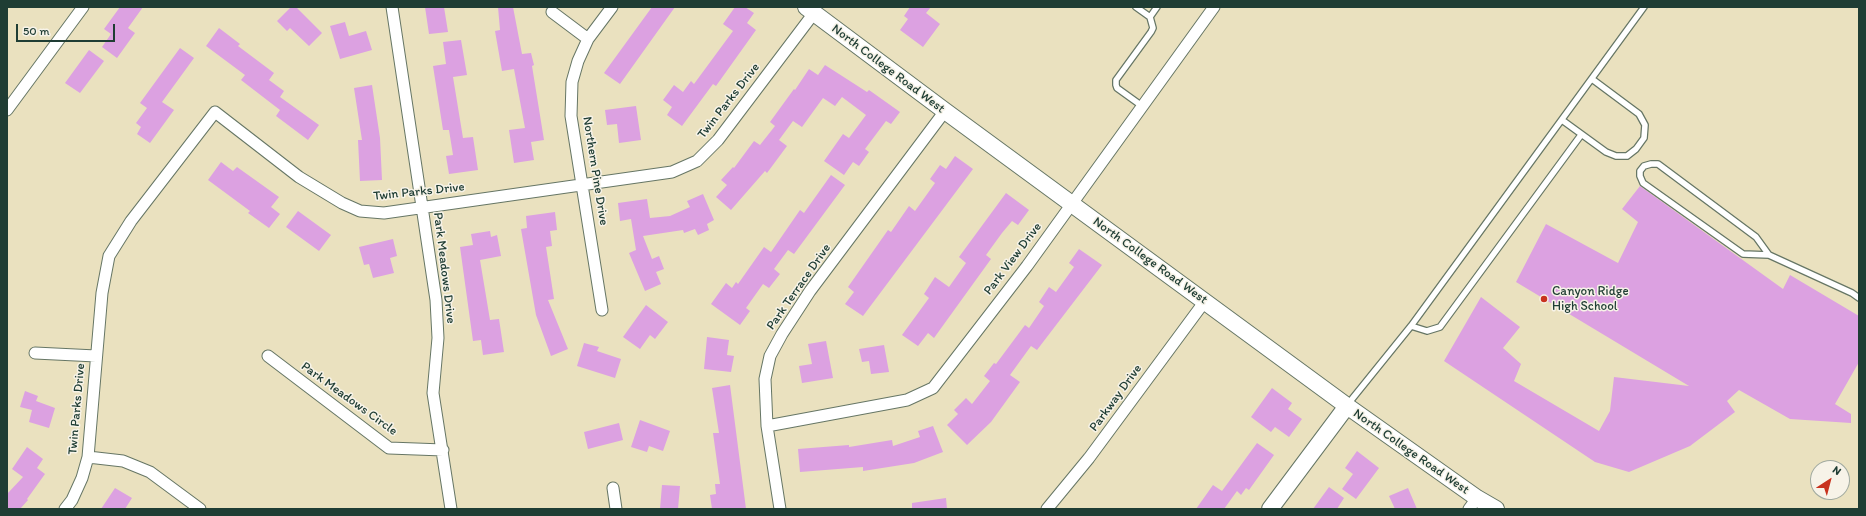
<!DOCTYPE html>
<html>
<head>
<meta charset="utf-8">
<style>
	body { margin:0 }
	#map { position:relative; width:1866px; height:516px; overflow:hidden; background:#eae1bf; font-family:Itim,sans-serif }
	canvas { display:block }
	.frame { position:absolute; inset:0; border:8px solid #1f3d34; pointer-events:none }
	.north { position:absolute; left:1810px; top:460px; width:40px; height:40px; box-sizing:border-box; background:#f7f3e8; border:1px solid #a1aaa0; border-radius:50%; rotate:36deg; font-size:11px; font-weight:700; line-height:16px; text-align:center; color:#1f3d34 }
	.north::after { content:''; display:block; margin:auto; width:14px; height:18px; background:#c8321e; clip-path:polygon(50% 0,100% 100%,50% 72%,0 100%) }
	.scale { position:absolute; left:16px; top:24px; width:99px; height:18px; box-sizing:border-box; border:2px solid #1f3d34; border-top:0; padding-left:5px; font-size:12px; line-height:14px; white-space:nowrap; color:#1f3d34; -webkit-text-stroke:3px #f7f3e8; paint-order:stroke }
</style>
</head>
<body>
<div id="map">
<canvas width="1866" height="516"></canvas>
<div class="frame"></div>
<div class="north">N</div>
<div class="scale">50 m</div>
</div>
<script>
const c = document.querySelector('canvas').getContext('2d');
c.lineJoin = 'round';
function paint(path, color) {
  c.fillStyle = color;
  c.fill(path, 'evenodd');
}
function poly(rows) {
  const path = new Path2D();
  for (const r of rows) {
    path.moveTo(r[0], r[1]);
    for (let i = 2; i < r.length; i += 2) path.lineTo(r[i], r[i + 1]);
  }
  return path;
}
function stroke(path, color, width, dash) {
  c.strokeStyle = color;
  c.lineWidth = width;
  c.lineCap = dash ? 'butt' : 'round';
  c.setLineDash(dash || []);
  c.stroke(path);
}
function drawText(font, color, halo, rows, align = 'center') {
  c.font = font + ' Itim,sans-serif';
  c.lineWidth = 3;
  c.setLineDash([]);
  c.textBaseline = 'middle';
  c.strokeStyle = halo;
  c.fillStyle = color;
  for (const [text, x, y, turn = 0] of rows) {
    c.save();
    c.translate(x, y);
    c.rotate((+turn || 0) * Math.PI / 180);
    c.textAlign = isNaN(turn) ? turn : align;
    if (halo) c.strokeText(text, 0, 0);
    c.fillText(text, 0, 0);
    c.restore();
  }
}
paint(poly([
	[120,7,143,7,128,28,135,33,117,58,102,47,111,34,104,29],
	[291,7,296,7,322,33,309,46,290,28,287,31,277,21],
	[425,7,444,7,448,32,429,34],
	[498,7,513,7,522,54,531,53,534,65,532,66,544,140,531,142,534,160,514,163,509,130,525,128,514,69,502,71,495,31,500,30],
	[652,7,675,7,620,84,604,73],
	[735,7,745,7,754,13,747,23,756,30,716,86,713,84,682,126,667,115,672,107,663,100,674,85,683,92,691,81,694,84,733,31,723,24],
	[910,7,931,7,926,13,940,24,923,47,900,30,908,19,904,16],
	[345,22,349,36,366,31,372,50,340,59,330,26],
	[219,28,240,44,238,46,274,73,269,80,284,91,280,97,319,125,308,140,276,116,280,110,241,80,245,75,206,46],
	[461,40,467,75,453,77,463,138,473,137,478,170,449,174,446,156,453,155,449,130,443,130,433,66,446,64,443,42],
	[180,48,194,58,162,102,174,110,150,143,137,134,141,127,136,123,147,108,140,103],
	[89,50,104,61,80,93,65,83],
	[825,65,867,92,869,90,900,112,891,124,886,121,865,149,869,152,859,166,853,162,844,175,824,161,843,134,849,138,866,115,842,97,835,106,823,98,802,127,793,121,779,140,787,146,767,173,765,171,731,210,716,197,727,185,721,180,733,167,734,168,754,141,760,145,775,126,770,122,794,89,795,90,809,69,818,75],
	[372,85,380,138,382,180,360,181,358,140,362,140,354,88],
	[636,106,641,140,619,143,617,124,607,125,605,110],
	[955,156,973,169,863,316,845,304,854,292,848,287,888,230,891,232,909,206,915,211,935,183,930,179,940,165,946,169],
	[221,162,233,171,237,167,279,197,271,207,280,214,269,228,248,213,250,211,208,180],
	[831,175,845,185,794,254,788,250,774,269,780,274,769,288,763,284,746,308,750,311,740,325,711,304,726,283,732,288,736,282,738,284,764,247,771,252,800,210,804,213],
	[1640,186,1783,289,1790,275,1859,316,1859,362,1835,404,1851,414,1851,423,1790,419,1739,390,1727,401,1735,412,1690,446,1629,472,1595,462,1444,361,1481,297,1520,327,1503,348,1521,364,1514,381,1599,431,1610,411,1614,377,1689,386,1516,282,1546,224,1618,263,1638,222,1622,209],
	[1006,193,1029,210,1018,225,1012,221,1002,233,986,255,991,259,934,338,928,333,918,346,902,335,929,298,924,294,935,277,949,287,966,263,959,257],
	[703,194,714,220,707,224,709,230,698,235,695,229,684,233,683,230,643,236,652,259,659,256,664,269,656,272,661,284,645,291,629,253,636,250,631,219,620,221,618,203,647,199,650,218,670,216,690,207,687,201],
	[298,211,331,235,319,251,286,227],
	[555,212,557,230,550,231,552,246,546,247,554,299,548,300,568,349,551,356,536,315,521,229,527,228,526,216],
	[490,231,491,237,497,235,501,256,480,260,490,320,499,319,504,352,483,355,481,340,473,341,460,247,473,245,471,234],
	[393,239,397,256,390,258,394,273,373,278,369,264,364,265,359,247],
	[1079,249,1102,265,1037,350,1031,346,1010,375,1020,382,991,422,967,445,947,425,958,414,954,410,966,398,972,404,990,381,984,376,994,363,996,364,1025,325,1029,328,1044,306,1039,302,1049,287,1056,292,1074,267,1069,263],
	[646,305,668,322,655,339,650,335,640,349,623,337],
	[707,337,729,340,727,355,734,356,731,372,704,369],
	[826,341,833,378,802,383,799,366,812,364,808,344],
	[584,343,599,347,597,351,621,359,615,378,577,366],
	[884,345,889,372,871,374,869,361,862,362,859,349],
	[730,385,746,509,712,509,710,495,716,494,715,484,720,484,713,433,719,433,712,388],
	[1272,388,1292,403,1288,409,1302,419,1289,437,1275,427,1271,432,1251,417],
	[25,391,38,396,36,401,55,408,49,428,29,422,32,410,20,407],
	[640,420,670,431,663,451,649,446,647,452,631,447],
	[619,423,623,440,588,449,584,432],
	[933,426,943,452,914,463,863,471,863,467,800,472,798,449,849,445,849,447,892,440,893,446,920,437,918,431],
	[1257,443,1274,455,1249,490,1246,488,1241,495,1237,491,1224,509,1196,509,1213,485,1222,491],
	[27,447,43,459,37,468,45,474,27,499,28,500,20,509,7,509,7,494,23,477,12,469],
	[1357,451,1379,468,1356,499,1342,489,1353,474,1345,468],
	[662,485,680,486,678,509,660,509],
	[1329,487,1344,498,1337,509,1313,509],
	[115,488,132,498,125,509,101,509],
	[1408,488,1417,509,1395,509,1389,496],
	[946,498,947,509,912,509,912,503]
]), '#dca1e1');
const lane = poly([
	[1136,7,1150,17,1157,7],
	[1142,106,1117,88,1116,85,1116,80,1151,32,1153,28,1150,17],
	[1562,120,1606,152,1616,156,1627,156,1636,149,1644,138,1645,125,1639,114,1592,79],
	[1769,255,1756,237,1658,164,1651,164,1644,166,1640,171,1640,176,1643,183,1743,254,1769,255,1852,293,1859,298],
	[1411,326,1427,331,1440,327,1581,135],
	[1348,404,1411,326,1644,7]
]);
const street = poly([
	[392,7,436,300,438,338,433,393,451,509],
	[552,12,588,39],
	[7,110,83,7],
	[602,310,571,116,572,82,578,61,588,39,612,7],
	[35,353,96,356],
	[268,356,389,448,443,450],
	[767,426,907,400,933,388,1027,266,1214,7],
	[88,457,123,461,150,472,200,509],
	[613,488,616,509],
	[65,509,72,500,82,478,88,457,102,293,109,256,131,221,215,112,299,177,342,203,360,211,384,213,672,172,697,161,718,140,814,13],
	[780,509,767,426,765,379,770,356,782,334,810,291,945,111],
	[1047,509,1089,458,1205,301],
	[1469,509,1477,498]
]);
const secondary = poly([
	[806,7,945,111,1347,406,1477,498,1496,509],
	[1270,509,1347,406]
]);
stroke(lane, '#667665', 8);
stroke(street, '#667665', 13);
stroke(secondary, '#667665', 18);
stroke(lane, '#fff', 5.5);
stroke(street, '#fff', 11);
stroke(secondary, '#fff', 16);
for (const [x, y, r, color] of [
	[1544,299,4,"#c8321e"]
]) {
  const dot = new Path2D();
  dot.arc(x, y, r, 0, 2 * Math.PI);
  c.fillStyle = color;
  c.fill(dot);
  stroke(dot, '#f7f3e8', 1.5);
}
drawText('13px', '#1f3d34', '#f7f3e8', [
	["North College Road West",888,69,37],
	["Twin Parks Drive",729,101,-52],
	["Northern Pine Drive",595,171,81],
	["Twin Parks Drive",419,192,-6],
	["Park View Drive",1013,259,-53],
	["North College Road West",1150,261,36],
	["Park Meadows Drive",444,268,83],
	["Park Terrace Drive",799,287,-55],
	["Parkway Drive",1116,398,-54],
	["Park Meadows Circle",349,399,36],
	["Twin Parks Drive",77,409,-85],
	["North College Road West",1411,452,35]
]);
drawText('13px', '#1f3d34', '#f7f3e8', [
	["Canyon Ridge",1552,292],
	["High School",1552,307]
], 'left');
</script>
</body>
</html>
